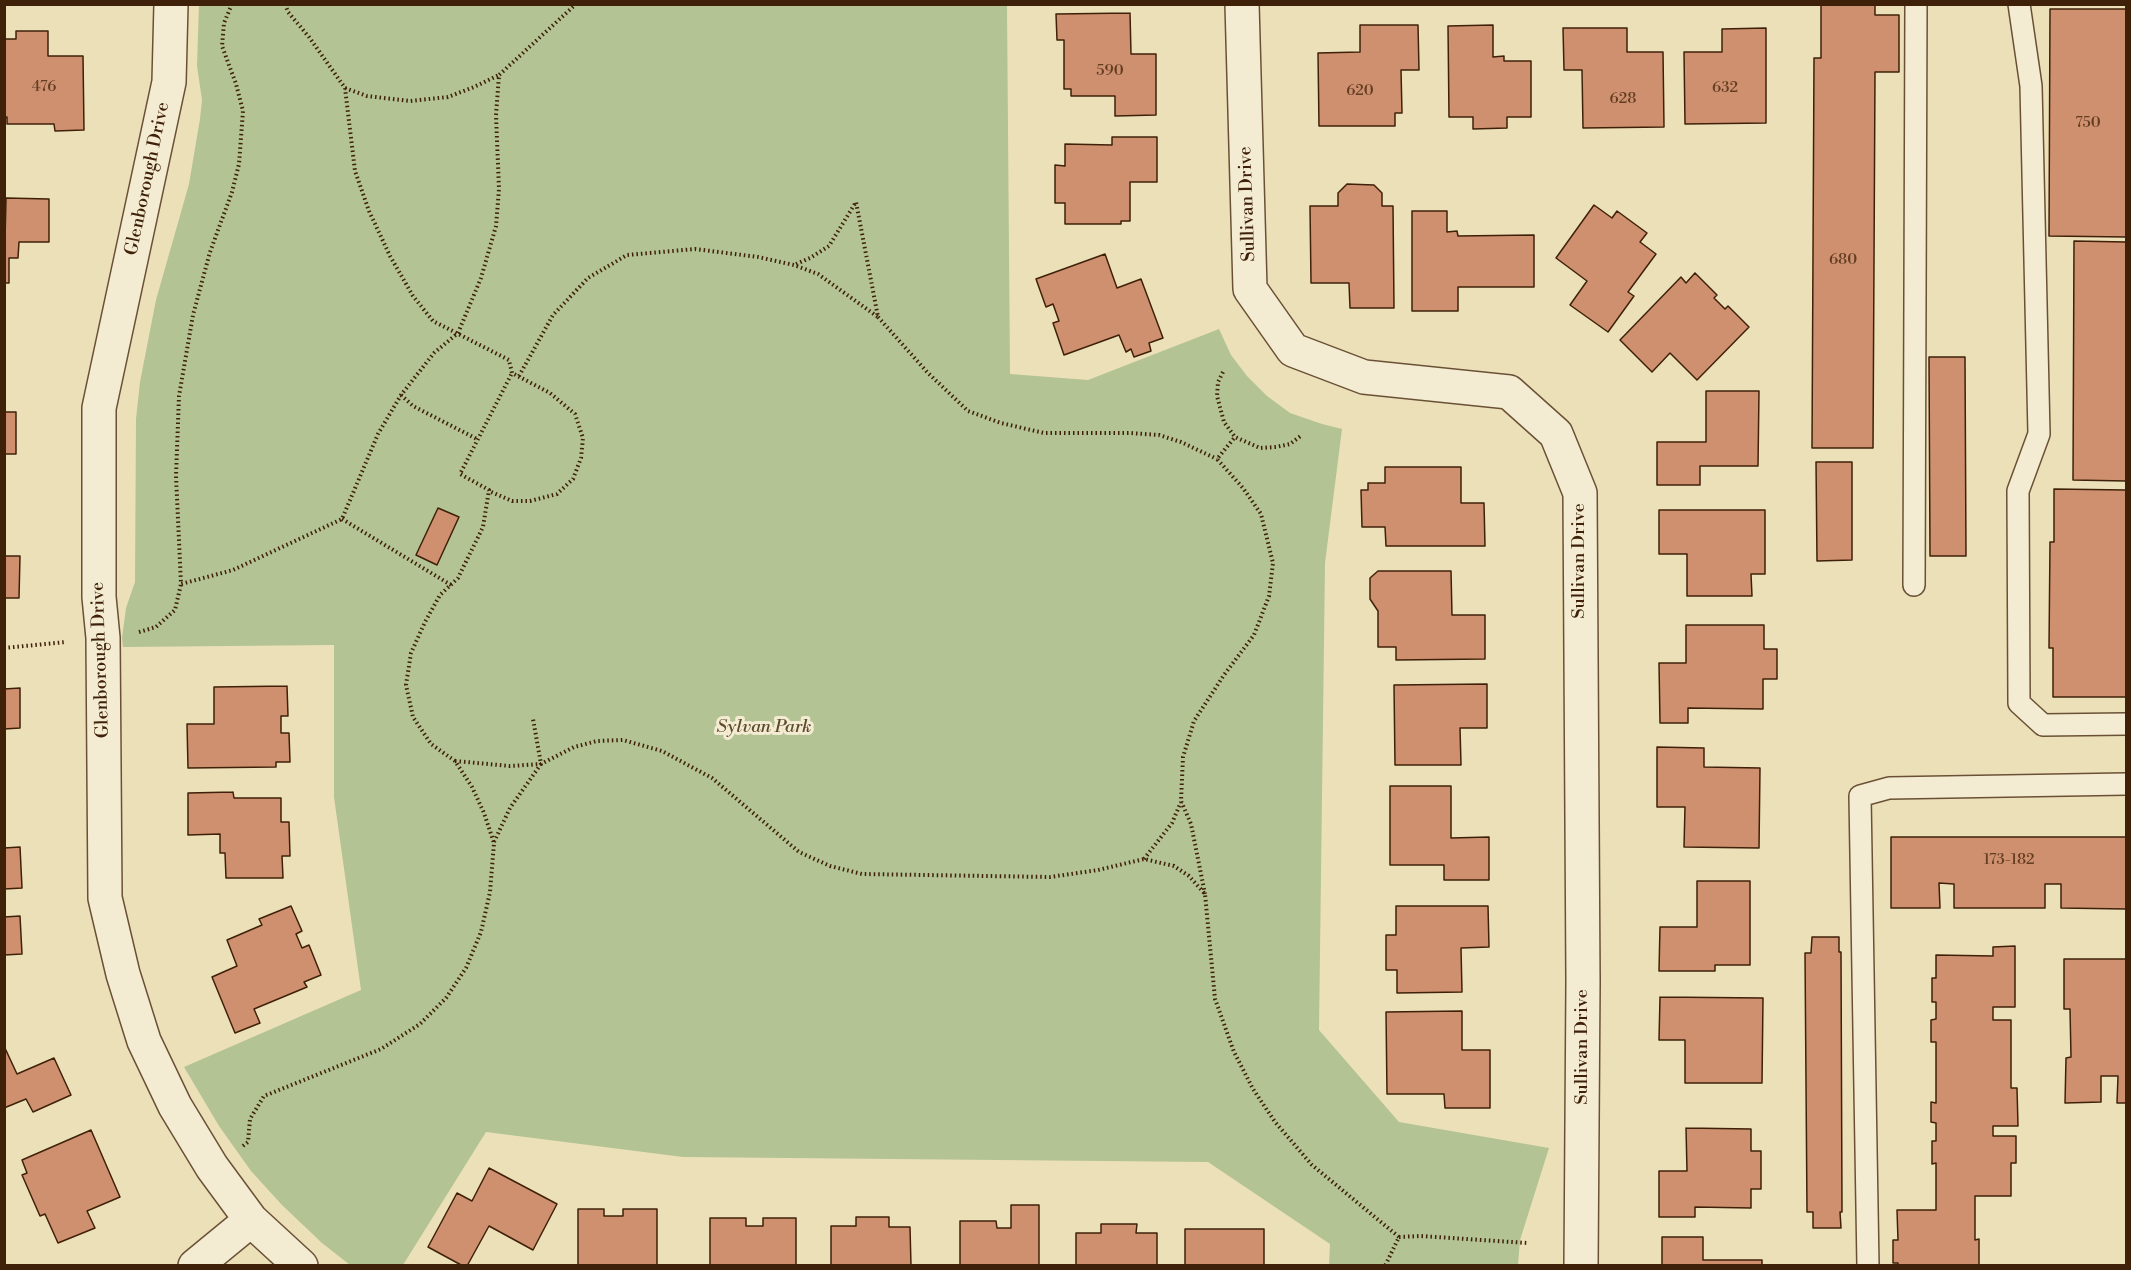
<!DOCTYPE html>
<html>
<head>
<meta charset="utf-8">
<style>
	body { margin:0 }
	#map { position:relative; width:2131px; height:1270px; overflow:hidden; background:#ece0b9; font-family:"Libre Bodoni",serif }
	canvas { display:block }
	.frame { position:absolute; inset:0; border:6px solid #3f2109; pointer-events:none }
</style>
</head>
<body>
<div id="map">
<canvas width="2131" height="1270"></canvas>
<div class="frame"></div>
</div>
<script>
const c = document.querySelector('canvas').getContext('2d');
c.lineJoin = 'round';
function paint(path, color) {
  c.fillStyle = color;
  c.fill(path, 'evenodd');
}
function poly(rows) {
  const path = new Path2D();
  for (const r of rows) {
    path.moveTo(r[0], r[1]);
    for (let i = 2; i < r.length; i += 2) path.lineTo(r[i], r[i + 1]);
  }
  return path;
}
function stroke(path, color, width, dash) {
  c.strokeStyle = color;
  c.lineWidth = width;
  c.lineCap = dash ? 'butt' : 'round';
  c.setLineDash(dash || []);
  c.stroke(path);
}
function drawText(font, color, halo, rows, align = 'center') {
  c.font = font + ' "Libre Bodoni",serif';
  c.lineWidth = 6;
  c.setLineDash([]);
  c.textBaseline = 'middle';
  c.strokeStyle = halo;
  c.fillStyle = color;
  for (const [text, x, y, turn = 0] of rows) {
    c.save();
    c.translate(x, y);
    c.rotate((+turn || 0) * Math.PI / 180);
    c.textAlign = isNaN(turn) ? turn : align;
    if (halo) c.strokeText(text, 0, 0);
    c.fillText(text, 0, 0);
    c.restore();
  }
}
paint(poly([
	[199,5,1007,5,1010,374,1088,380,1219,329,1231,355,1247,376,1267,396,1290,413,1322,424,1342,429,1325,563,1319,1030,1399,1122,1549,1148,1520,1240,1518,1265,1329,1265,1330,1244,1208,1162,683,1157,486,1132,403,1265,350,1265,322,1243,282,1205,251,1171,219,1126,184,1067,361,990,334,797,334,645,123,647,122,638,126,608,135,582,136,419,140,382,156,300,189,184,200,119,202,100,197,66]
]), '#b3c393');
const building = poly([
	[1821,5,1875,5,1875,15,1899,15,1899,72,1875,72,1873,448,1812,448,1814,58,1821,58,1821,5],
	[2050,9,2126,9,2126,237,2049,236,2050,9],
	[1130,13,1131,54,1156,54,1156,115,1115,116,1115,96,1071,96,1071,89,1064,89,1064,40,1057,40,1056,14,1130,13],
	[1360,25,1418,25,1419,70,1401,70,1402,113,1395,113,1395,126,1319,126,1318,53,1360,52,1360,25],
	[1493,25,1493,57,1504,56,1504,61,1531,61,1531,117,1507,117,1507,128,1473,129,1473,117,1449,117,1448,26,1493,25],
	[1563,28,1627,28,1627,52,1663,52,1664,127,1583,128,1582,70,1564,70,1563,28],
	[1766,28,1766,123,1685,124,1684,52,1722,52,1722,29,1766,28],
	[16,31,48,31,48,56,83,56,84,130,55,131,54,124,7,124,7,117,4,118,4,39,16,39,16,31],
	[1112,137,1157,137,1157,182,1130,182,1130,221,1121,221,1121,224,1065,224,1065,203,1055,203,1055,165,1065,166,1065,144,1112,145,1112,137],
	[1347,184,1374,185,1382,193,1382,206,1393,206,1394,308,1350,308,1349,283,1311,283,1310,206,1338,206,1338,193,1347,184],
	[6,198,49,199,49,242,19,242,18,258,9,258,9,283,4,283,6,198],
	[1594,205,1612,218,1617,211,1647,233,1640,242,1656,254,1628,292,1634,296,1608,332,1570,305,1587,281,1556,258,1594,205],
	[1412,211,1447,211,1447,232,1457,231,1458,236,1534,235,1534,287,1458,287,1458,311,1412,311,1412,211],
	[2074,241,2126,242,2126,481,2073,480,2074,241],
	[1105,254,1117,288,1141,279,1163,338,1149,343,1151,351,1134,357,1131,349,1126,352,1119,335,1064,355,1053,323,1059,321,1053,304,1046,307,1036,279,1105,254],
	[1695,273,1717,295,1714,298,1725,309,1728,306,1749,327,1697,380,1670,353,1652,372,1620,340,1681,277,1686,283,1695,273],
	[1929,357,1965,357,1966,556,1930,556,1929,357],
	[1706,391,1759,391,1758,466,1700,466,1700,485,1657,485,1657,442,1706,442,1706,391],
	[4,412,16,412,16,454,4,454,4,412],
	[1816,462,1852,462,1852,560,1817,561,1816,462],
	[1385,467,1461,467,1461,503,1484,503,1485,546,1386,546,1385,527,1362,527,1361,490,1368,490,1368,483,1385,483,1385,467],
	[2054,489,2126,490,2126,697,2053,697,2053,648,2049,648,2050,542,2054,542,2054,489],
	[438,508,459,517,437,565,416,555,438,508],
	[1659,510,1765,510,1765,574,1751,574,1752,596,1687,596,1687,554,1659,554,1659,510],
	[4,556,20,556,19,598,4,598,4,556],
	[1378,571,1451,571,1452,615,1485,615,1485,659,1396,660,1396,647,1378,647,1378,611,1370,599,1370,578,1378,571],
	[1686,625,1764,625,1764,649,1777,649,1777,679,1763,679,1763,709,1688,708,1688,723,1660,723,1659,663,1686,663,1686,625],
	[1487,684,1487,728,1460,728,1461,765,1395,765,1394,685,1487,684],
	[287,686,288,716,281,716,281,733,289,733,290,762,276,762,276,767,188,768,187,724,214,724,214,687,287,686],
	[20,688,20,728,4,729,4,689,20,688],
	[1657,747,1704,748,1704,767,1760,768,1759,848,1684,847,1685,807,1657,807,1657,747],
	[1390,786,1451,786,1451,838,1489,837,1489,880,1444,880,1444,865,1390,865,1390,786],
	[233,792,234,798,281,798,281,822,289,822,290,856,282,856,283,878,226,878,225,853,220,853,220,834,188,835,188,793,233,792],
	[1891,837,2126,837,2126,909,2061,908,2061,884,2045,884,2045,908,1954,908,1954,884,1939,883,1940,908,1891,908,1891,837],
	[20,847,22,888,4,889,4,848,20,847],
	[1697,881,1750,881,1750,965,1715,965,1715,971,1659,971,1660,927,1697,927,1697,881],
	[291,906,302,931,296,934,302,948,309,945,321,975,304,982,307,987,254,1009,260,1023,235,1033,212,977,237,966,227,940,262,925,259,919,291,906],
	[1396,906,1488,906,1489,947,1461,948,1462,992,1397,993,1397,970,1386,970,1386,935,1396,935,1396,906],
	[20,916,22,954,4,955,4,917,20,916],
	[1812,937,1839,937,1839,952,1841,952,1842,1212,1840,1212,1841,1228,1813,1228,1813,1212,1807,1212,1805,953,1811,953,1812,937],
	[2015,946,2015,1007,1993,1007,1993,1020,2011,1020,2011,1088,2017,1088,2018,1126,1993,1126,1993,1136,2016,1136,2016,1163,2011,1163,2011,1196,1975,1196,1975,1240,1979,1239,1979,1266,1898,1266,1898,1263,1893,1263,1893,1240,1898,1240,1897,1210,1936,1210,1936,1163,1932,1164,1932,1141,1936,1141,1936,1123,1931,1122,1931,1102,1936,1103,1936,1042,1931,1042,1931,1020,1936,1019,1936,1002,1932,1002,1932,978,1936,978,1936,955,1993,956,1993,947,2015,946],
	[2064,959,2126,959,2126,1103,2117,1103,2118,1076,2101,1076,2101,1102,2065,1103,2066,1058,2071,1057,2070,1009,2064,1009,2064,959],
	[1660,997,1763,998,1762,1083,1685,1083,1685,1040,1659,1040,1660,997],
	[1462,1011,1462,1050,1490,1050,1490,1108,1445,1108,1444,1094,1387,1094,1386,1012,1462,1011],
	[4,1046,17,1074,54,1058,71,1095,33,1112,26,1099,4,1108,4,1046],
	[1686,1128,1751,1129,1751,1151,1761,1151,1761,1189,1751,1189,1751,1208,1695,1207,1695,1217,1659,1217,1659,1171,1687,1171,1686,1128],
	[91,1130,120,1197,87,1211,95,1228,58,1243,45,1214,40,1216,22,1175,27,1173,22,1160,91,1130],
	[489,1168,557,1204,533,1250,489,1226,467,1266,463,1266,428,1247,457,1193,472,1201,489,1168],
	[1011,1205,1039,1205,1039,1266,960,1266,960,1221,996,1221,997,1228,1011,1228,1011,1205],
	[578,1209,604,1209,604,1216,623,1216,623,1209,657,1209,657,1266,578,1266,578,1209],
	[856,1217,889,1217,889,1227,910,1227,911,1266,831,1266,831,1226,856,1226,856,1217],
	[710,1218,746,1218,746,1226,763,1226,763,1218,796,1218,796,1266,710,1266,710,1218],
	[1101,1224,1137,1224,1136,1233,1157,1233,1157,1266,1076,1266,1076,1233,1101,1233,1101,1224],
	[1185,1229,1264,1229,1264,1266,1185,1266,1185,1229],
	[1662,1237,1703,1237,1703,1260,1762,1260,1762,1266,1662,1266,1662,1237]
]);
paint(building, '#cf906f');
stroke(building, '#3f2109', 1.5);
const service = poly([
	[2019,4,2031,86,2039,434,2018,491,2019,703,2043,725,2126,724],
	[1914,585,1916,4],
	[1868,1266,1860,796,1889,788,2126,784]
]);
const minor = poly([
	[171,4,169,82,99,408,99,597,103,638,105,898,123,974,144,1041,175,1106,212,1167,251,1220,301,1266],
	[1242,4,1250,289,1293,350,1364,377,1509,392,1556,434,1580,493,1583,982,1581,1266],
	[195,1266,251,1220]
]);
stroke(service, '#6a5135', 24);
stroke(minor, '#6a5135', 36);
stroke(poly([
	[232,4,224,23,222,46,236,84,243,111,239,164,232,192,210,252,193,315,179,396,176,476,181,584,233,570,342,519,378,434,401,395,434,353,458,333,481,278,496,226,499,189,496,115,499,75,576,4],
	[285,4,288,12,309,37,345,88,355,171,369,211,390,256,413,296,433,321,509,360,512,373,550,393,575,414,583,438,581,458,573,479,557,494,530,501,512,501,489,491],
	[345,88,367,96,410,101,448,97,474,87,499,75],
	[878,317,928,373,968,411,1001,423,1044,433,1130,433,1159,435,1181,442,1217,459],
	[1223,372,1218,382,1217,396,1224,422,1235,437,1260,448,1276,447,1290,444,1302,435],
	[519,376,553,315,588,278,627,255,695,249,758,257,794,265,818,274,878,317,856,202,829,246,810,258,794,265],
	[401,395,413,406,477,439],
	[342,519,451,585],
	[139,632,156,627,175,610,181,584],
	[4,648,66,642],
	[455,761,510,766,541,764,574,747,597,741,623,740,662,751,712,778,799,852,830,866,862,874,1050,877,1098,870,1144,859,1174,866,1189,876,1205,894,1215,999,1234,1052,1253,1089,1275,1122,1312,1165,1399,1237,1385,1266],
	[494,842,510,808,541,764,533,719],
	[1144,859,1172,823,1181,802],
	[1205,894,1191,824,1181,801,1183,757,1194,721,1224,675,1254,635,1269,596,1273,563,1261,514,1243,488,1217,459,1235,437],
	[243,1146,248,1142,250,1119,264,1096,381,1049,420,1024,446,998,466,968,481,932,490,892,494,843,484,813,472,787,455,761,431,744,413,717,406,685,411,653,425,622,440,595,458,578,483,527,489,490,460,474,512,373],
	[1399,1237,1421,1236,1527,1243]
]), '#3f2109', 4, [1.5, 3]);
stroke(service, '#f3ebd2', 21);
stroke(minor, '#f3ebd2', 33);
drawText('15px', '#633d22', null, [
	["590",1110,71],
	["476",44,87],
	["632",1725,88],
	["620",1360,91],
	["628",1623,99],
	["750",2088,123],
	["680",1843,260],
	["173-182",2009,860]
]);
drawText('18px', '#3f2109', '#f3ebd2', [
	["Glenborough Drive",148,179,-78],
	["Sullivan Drive",1248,204,-92],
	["Sullivan Drive",1580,561,-90],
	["Glenborough Drive",101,660,-92],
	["Sullivan Drive",1583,1047,-90]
]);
drawText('italic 18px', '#5c4a2c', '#f3ebd2', [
	["Sylvan Park",764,728]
]);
</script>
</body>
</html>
